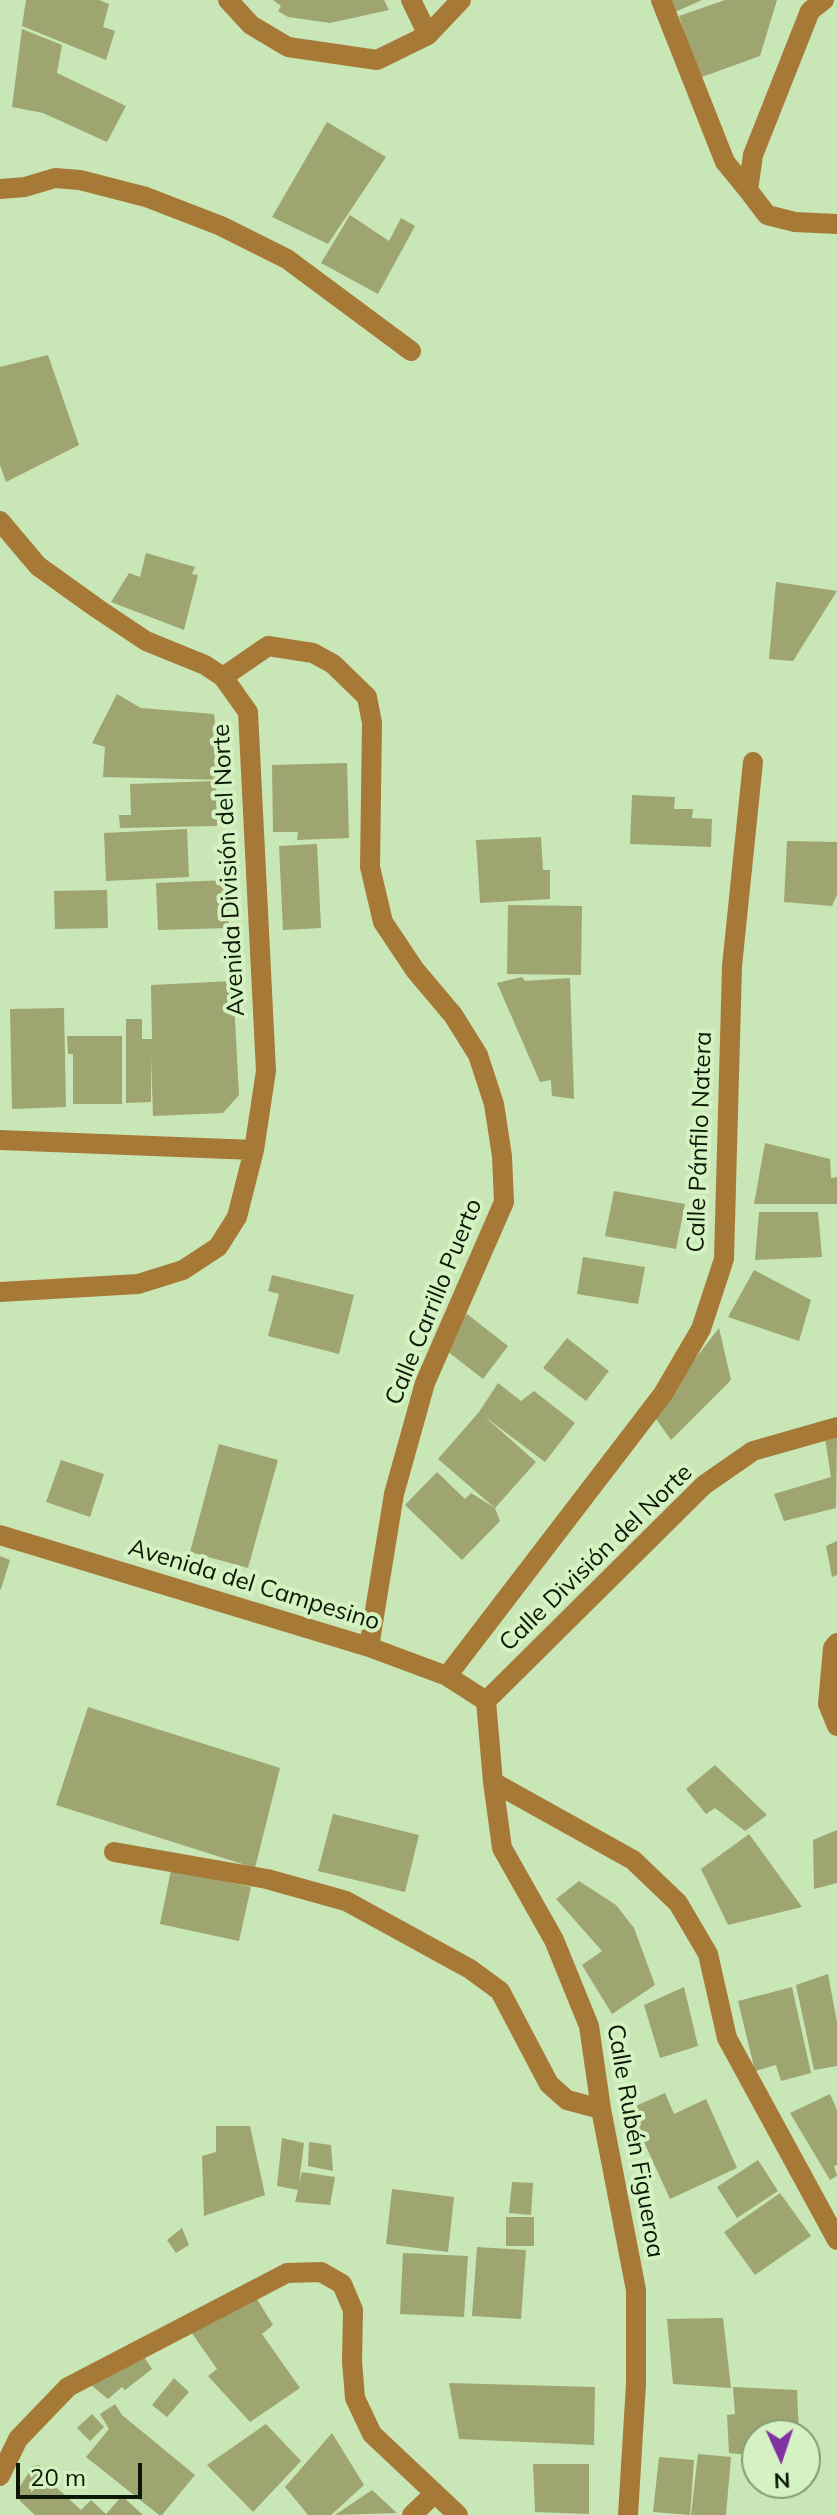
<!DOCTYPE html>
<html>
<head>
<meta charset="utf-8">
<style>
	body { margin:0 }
	#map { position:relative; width:837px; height:2515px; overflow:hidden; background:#c8e6b6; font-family:Mulish,sans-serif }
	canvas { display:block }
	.north { position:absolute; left:741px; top:2419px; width:80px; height:80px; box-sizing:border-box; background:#d5f3c2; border:2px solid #859b77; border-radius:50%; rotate:177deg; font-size:22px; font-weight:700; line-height:32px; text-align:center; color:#0d1706 }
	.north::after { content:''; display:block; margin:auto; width:28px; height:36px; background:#8032a3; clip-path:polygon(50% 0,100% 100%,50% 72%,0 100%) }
	.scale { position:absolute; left:16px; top:2463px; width:126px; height:36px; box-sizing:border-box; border:4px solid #0d1706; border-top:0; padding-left:10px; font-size:24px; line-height:28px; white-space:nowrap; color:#0d1706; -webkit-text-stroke:6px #d5f3c2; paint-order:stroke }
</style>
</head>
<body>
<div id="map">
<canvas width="837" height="2515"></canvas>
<div class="north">N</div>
<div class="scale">20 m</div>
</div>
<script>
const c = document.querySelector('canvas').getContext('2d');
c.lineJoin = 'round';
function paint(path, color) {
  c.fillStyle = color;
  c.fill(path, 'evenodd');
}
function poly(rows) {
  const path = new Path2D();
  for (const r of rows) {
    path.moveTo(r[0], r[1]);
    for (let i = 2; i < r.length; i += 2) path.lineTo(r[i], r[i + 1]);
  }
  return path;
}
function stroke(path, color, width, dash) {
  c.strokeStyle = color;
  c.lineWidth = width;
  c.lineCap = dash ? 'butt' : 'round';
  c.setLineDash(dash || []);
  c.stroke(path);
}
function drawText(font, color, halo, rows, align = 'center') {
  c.font = font + ' Mulish,sans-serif';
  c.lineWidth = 8;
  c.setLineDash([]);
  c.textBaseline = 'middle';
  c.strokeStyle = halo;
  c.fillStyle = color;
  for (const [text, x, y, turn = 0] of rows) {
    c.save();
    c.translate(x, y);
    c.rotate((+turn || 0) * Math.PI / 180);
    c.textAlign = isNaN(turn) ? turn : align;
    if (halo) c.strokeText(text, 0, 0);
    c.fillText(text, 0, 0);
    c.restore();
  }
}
paint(poly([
	[26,0,99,0,109,4,103,27,115,31,106,60,22,26],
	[273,0,384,0,389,10,330,23,288,17,278,11,281,6],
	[667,0,702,0,673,13],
	[725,0,777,0,760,56,699,78,679,16],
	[22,29,62,45,57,73,126,106,107,142,43,113,12,107],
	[327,122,386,157,328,244,272,217],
	[350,215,389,241,401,218,415,226,378,294,321,263],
	[48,355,79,445,6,482,0,465,0,367],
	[146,553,195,567,192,574,198,575,184,630,111,602,129,573,140,577],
	[776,582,837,591,793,661,769,659],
	[117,694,141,708,214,714,218,748,224,749,224,780,103,777,105,747,92,743],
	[347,763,349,838,297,840,298,832,273,832,272,765],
	[216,781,217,826,120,828,119,815,131,815,130,784],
	[632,795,675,797,674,809,693,809,692,818,712,819,711,847,630,844],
	[187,829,189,877,106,881,104,833],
	[541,837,543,870,550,870,550,899,480,903,476,840],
	[787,841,837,842,837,895,832,906,784,902],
	[317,844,321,928,283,930,279,846],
	[227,880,229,928,158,930,156,883],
	[107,890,108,928,55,929,54,891],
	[508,905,582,906,581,975,507,974],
	[522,977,525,981,570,978,574,1099,552,1096,551,1080,540,1082,497,983],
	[233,981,239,1095,223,1113,153,1116,151,1056,151,1102,126,1103,126,1019,142,1019,142,1039,152,1039,151,985],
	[64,1008,66,1107,12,1109,10,1009],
	[67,1036,122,1036,122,1104,73,1104,73,1054,68,1054],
	[765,1143,830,1159,831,1178,837,1177,837,1204,754,1204],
	[614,1191,685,1204,676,1249,605,1236],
	[759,1212,818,1212,822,1257,755,1260],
	[583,1257,645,1267,638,1304,577,1294],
	[754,1270,811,1300,799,1341,728,1317],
	[272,1275,354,1295,339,1354,268,1336,279,1294,268,1291],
	[467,1314,508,1346,483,1379,442,1347],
	[719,1328,731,1380,671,1440,654,1416,681,1377],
	[567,1338,609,1371,586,1401,543,1368],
	[498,1383,521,1401,534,1391,575,1423,545,1462,484,1416,536,1462,495,1508,438,1459,479,1412],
	[837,1434,836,1508,784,1521,774,1494,831,1477,825,1438],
	[219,1444,278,1460,248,1568,190,1552],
	[61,1460,104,1474,90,1517,46,1502],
	[437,1472,465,1499,471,1493,495,1508,500,1521,462,1560,405,1505],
	[837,1541,837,1575,832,1577,826,1546],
	[0,1556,10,1560,1,1589,0,1589],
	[88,1707,280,1768,255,1868,56,1805],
	[715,1765,767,1815,745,1831,715,1808,706,1814,686,1789],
	[333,1814,419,1835,405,1892,318,1871],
	[837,1830,837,1883,814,1889,813,1840],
	[749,1834,802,1907,728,1925,701,1869],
	[171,1870,251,1887,239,1941,160,1924],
	[579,1881,616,1905,634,1928,655,1985,612,2014,582,1965,602,1951,556,1899],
	[828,1974,837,2022,837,2066,814,2070,796,1985],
	[684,1987,698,2046,660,2058,644,2005],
	[792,1987,811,2073,781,2081,776,2065,755,2071,738,2001],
	[665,2093,674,2114,706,2099,737,2168,670,2199,629,2109],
	[830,2094,837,2110,837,2165,834,2166,837,2176,830,2180,790,2113],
	[216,2126,250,2126,265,2195,204,2216,202,2156,216,2152],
	[282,2138,304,2143,299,2183,302,2172,335,2177,330,2205,295,2202,298,2190,277,2186],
	[309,2142,331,2145,333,2171,308,2166],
	[758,2160,778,2191,737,2218,717,2187],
	[512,2182,533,2183,531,2215,509,2213],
	[392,2189,454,2197,448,2252,386,2244],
	[780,2193,811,2236,755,2275,724,2232],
	[506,2217,534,2217,534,2246,506,2246],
	[182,2228,189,2245,176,2253,167,2240],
	[477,2247,526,2250,521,2319,472,2316],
	[403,2253,468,2256,464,2317,400,2314],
	[252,2291,273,2325,262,2334,300,2388,250,2422,208,2376,217,2369,189,2329],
	[723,2318,731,2388,673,2384,667,2319],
	[141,2352,152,2369,125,2390,122,2387,108,2399,86,2381],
	[174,2378,189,2392,167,2417,152,2405],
	[449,2383,595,2387,594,2445,459,2439],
	[733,2387,797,2390,799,2435,757,2435,757,2456,729,2453,727,2415,735,2414],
	[115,2404,122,2415,195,2475,162,2515,159,2515,86,2457,109,2429,100,2414],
	[92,2414,104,2427,90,2441,77,2428],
	[266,2424,301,2461,253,2512,207,2465],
	[332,2433,364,2485,331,2515,308,2515,285,2487],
	[698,2454,731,2457,726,2515,691,2515],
	[659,2457,694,2460,690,2515,653,2512],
	[533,2464,589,2464,589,2514,535,2512],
	[39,2465,47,2474,47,2479,81,2510,91,2500,106,2514,122,2496,143,2515,35,2515,20,2501,17,2491,33,2466],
	[372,2490,397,2513,335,2515]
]), '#9fa571');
stroke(poly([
	[228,0,251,25,288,47,377,60,428,35,461,0],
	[411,0,428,35],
	[661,0,725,162,748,190],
	[824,0,810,11,753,155,748,190,767,215,795,222,837,224],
	[0,189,25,187,55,178,80,180,146,197,221,226,287,259,411,351],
	[0,521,38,566,98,609,146,641,205,665,223,677,248,712,266,1071,254,1150,237,1217,218,1247,183,1270,138,1284,0,1292],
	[223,677,268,646,313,653,333,664,367,697,372,723,370,867,383,922,415,970,453,1015,478,1055,494,1104,502,1156,504,1202,425,1383,394,1494,369,1647],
	[0,1140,254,1150],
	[0,1535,369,1647,447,1676,486,1701],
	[837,1643,833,1648,828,1704,837,1726],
	[447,1676,663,1394,701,1329,724,1259,732,966,753,762],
	[486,1701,493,1782,502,1848,554,1940,589,2026,601,2109,636,2290,636,2384,628,2515],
	[486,1701,704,1485,753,1451,837,1427],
	[493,1782,633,1860,678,1903,708,1954,727,2038,837,2240],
	[114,1852,267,1879,346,1901,470,1969,500,1991,549,2084,567,2100,601,2109],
	[0,2476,18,2439,68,2387,287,2273,321,2272,342,2284,353,2310,352,2361,355,2398,372,2434,458,2515],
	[412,2515,434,2494]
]), '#a77937', 20);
drawText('24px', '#0d1706', '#d5f3c2', [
	["Avenida División del Norte",229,870,-93],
	["Calle Pánfilo Natera",700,1142,-88],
	["Calle Carrillo Puerto",434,1302,-68],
	["Calle División del Norte",596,1558,-44],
	["Avenida del Campesino",254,1585,17],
	["Calle Rubén Figueroa",635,2141,80]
]);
</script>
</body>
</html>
